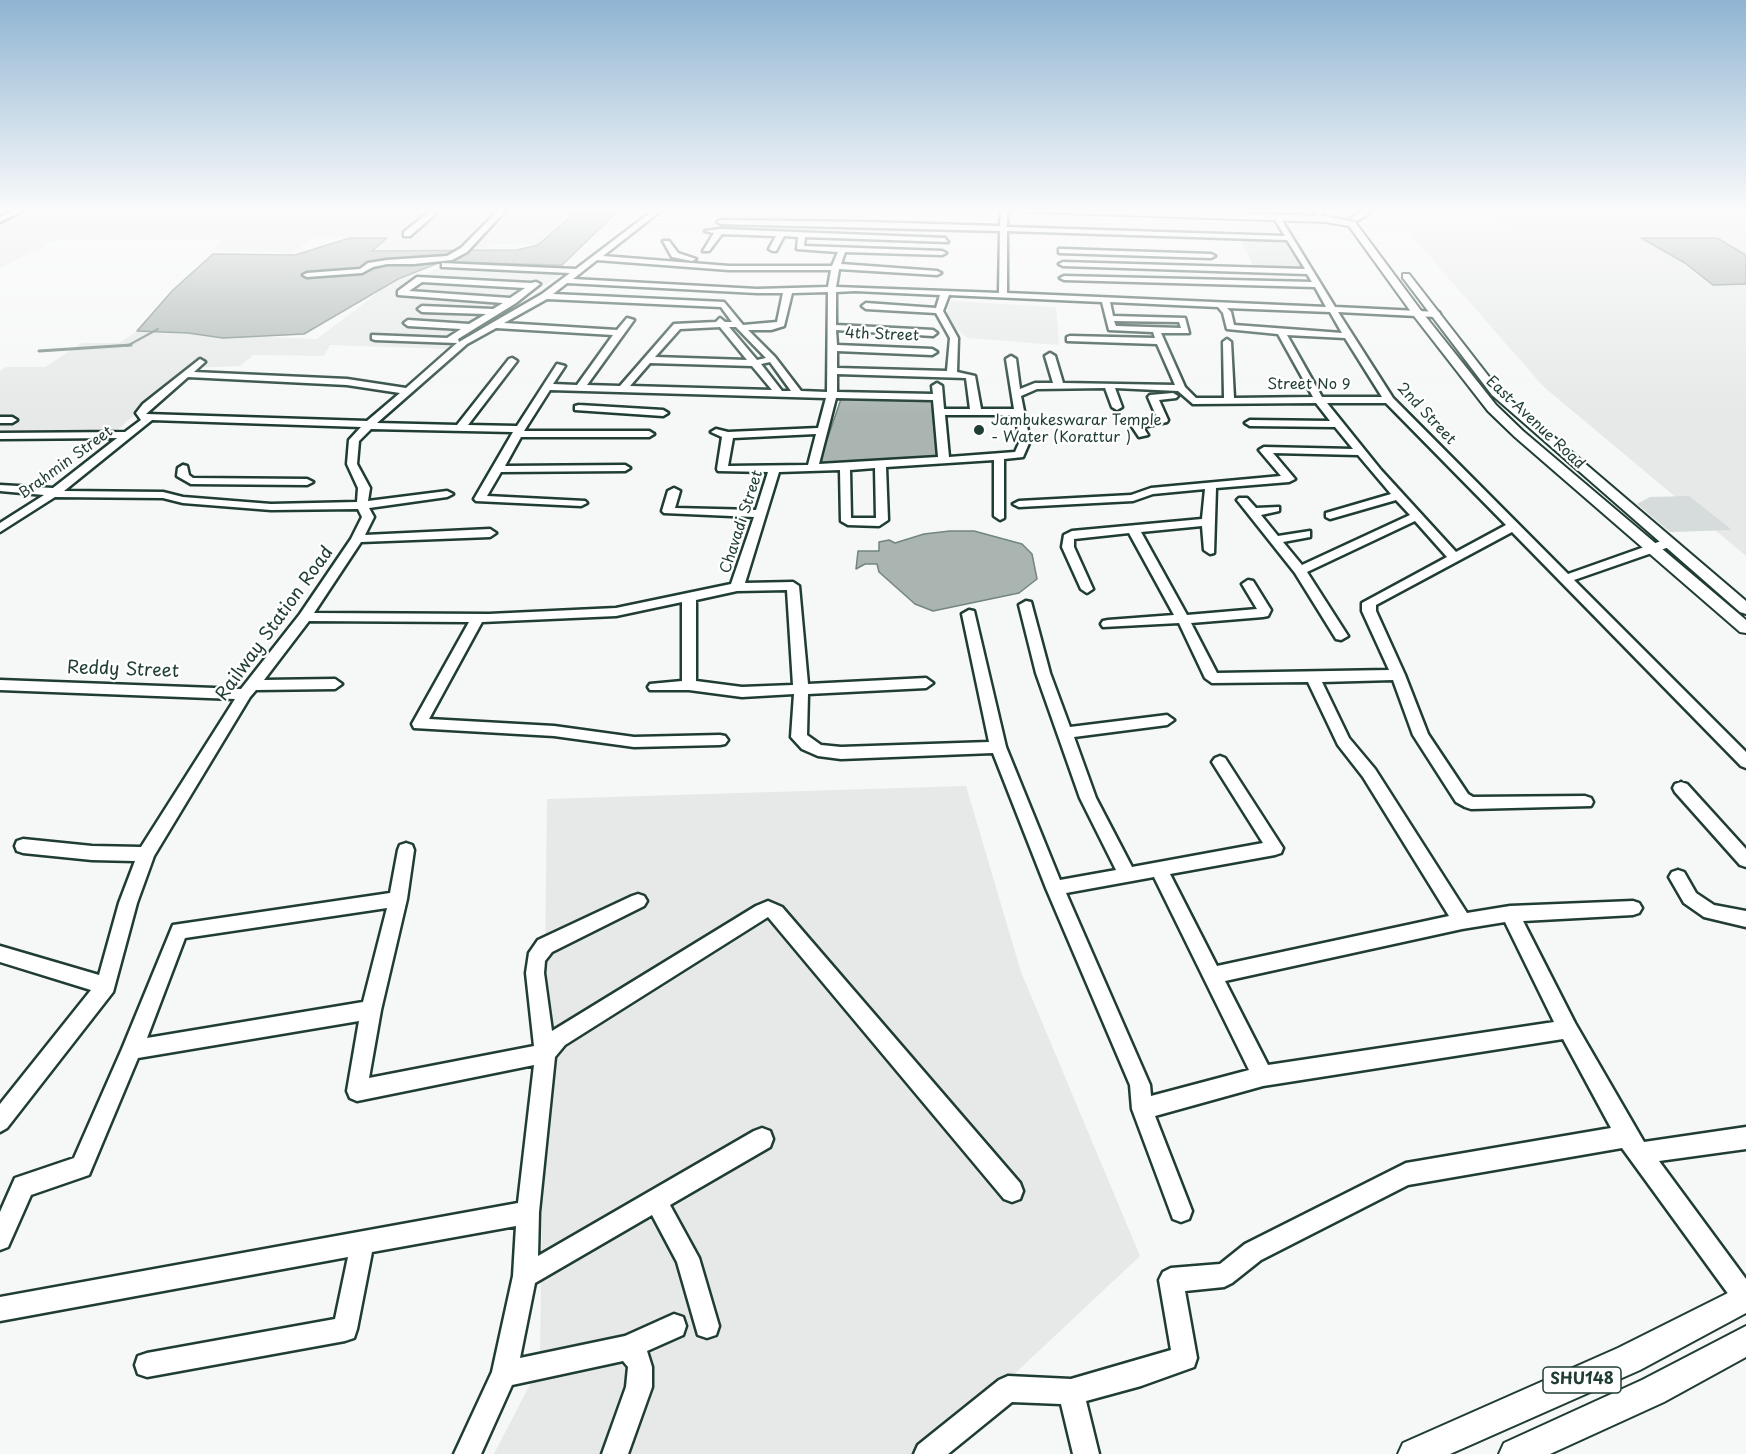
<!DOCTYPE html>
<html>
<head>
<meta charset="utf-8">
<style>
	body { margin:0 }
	canvas { display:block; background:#f6f7f7 }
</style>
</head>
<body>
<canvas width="1746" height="1454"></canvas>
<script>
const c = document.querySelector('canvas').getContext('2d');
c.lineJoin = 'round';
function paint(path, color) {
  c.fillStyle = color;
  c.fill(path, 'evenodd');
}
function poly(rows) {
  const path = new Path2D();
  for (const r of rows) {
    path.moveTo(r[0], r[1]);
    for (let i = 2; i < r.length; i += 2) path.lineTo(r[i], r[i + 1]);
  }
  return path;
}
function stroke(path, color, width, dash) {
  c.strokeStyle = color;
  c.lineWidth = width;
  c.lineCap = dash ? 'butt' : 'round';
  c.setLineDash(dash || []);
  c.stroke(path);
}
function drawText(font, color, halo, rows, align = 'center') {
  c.font = font + ' "Playpen Sans",sans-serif';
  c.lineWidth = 4.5;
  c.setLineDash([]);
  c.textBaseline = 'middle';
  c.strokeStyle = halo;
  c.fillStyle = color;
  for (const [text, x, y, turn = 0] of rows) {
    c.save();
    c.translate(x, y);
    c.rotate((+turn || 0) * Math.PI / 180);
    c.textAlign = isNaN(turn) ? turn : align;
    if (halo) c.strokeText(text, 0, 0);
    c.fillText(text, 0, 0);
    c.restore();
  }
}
paint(poly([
	[0,209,579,209,538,245,491,244,477,256,358,252,375,238,315,237,290,253,212,250,222,240,59,239,0,268],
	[1476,209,1746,209,1746,556,1544,387,1408,232,1509,231],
	[441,266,560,275,448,349,330,345,324,356,253,355,240,366,188,368,116,431,0,436,0,371,6,367,45,367,82,343,119,343,136,332,317,339,400,276,420,277],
	[951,301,1056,307,1059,345,967,338,945,318],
	[966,786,1021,972,1140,1256,929,1454,494,1454,540,1365,547,799]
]), '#e6e9e8');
paint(poly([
	[1241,240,1287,242,1303,269,1254,268],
	[1689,496,1732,530,1670,532,1637,504,1650,497]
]), '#d6dcdb');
const water = poly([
	[576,212,617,212,562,265,441,262,398,279,304,334,223,338,188,333,137,331,173,290,213,254,295,255,350,238,387,238,372,251,517,250,538,245,576,212],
	[1641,238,1717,238,1746,255,1746,284,1713,285,1685,263,1641,238],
	[841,399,939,400,943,457,819,463,841,399],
	[950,531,974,531,1022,544,1032,554,1037,579,1019,593,933,611,915,604,879,572,877,564,865,564,856,569,858,551,879,551,879,542,889,540,895,543,924,534,950,531]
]);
paint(water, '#aab5b1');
stroke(water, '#72857f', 1.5);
stroke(poly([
	[127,346,158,329]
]), '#72857f', 2);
stroke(poly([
	[39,351,131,345]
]), '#72857f', 3);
const minor = poly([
	[18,209,27,209,0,222,0,217,18,209],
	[433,209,441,209,410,236,404,236,404,232,433,209],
	[500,209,507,209,467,252,452,260,414,264,387,264,373,267,362,273,307,277,303,275,307,273,360,269,368,263,387,260,447,256,461,248,500,209],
	[655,209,663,209,603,256,729,266,832,266,838,252,797,249,798,237,784,236,776,251,773,251,769,249,776,236,722,234,709,251,703,251,714,233,705,231,720,229,945,238,948,242,805,237,804,246,942,251,946,253,942,255,845,252,841,264,937,271,941,273,937,275,839,269,836,287,999,293,1000,231,721,224,717,222,721,220,865,222,1000,226,1001,209,1007,209,1007,227,1285,236,1272,215,1278,214,1335,307,1439,312,1440,314,1436,317,1338,312,1393,398,1568,574,1664,540,1672,540,1672,546,1574,580,1746,752,1746,768,1741,766,1512,532,1376,605,1376,611,1405,675,1428,734,1468,794,1473,797,1585,796,1591,798,1593,802,1591,806,1471,809,1465,807,1456,802,1413,735,1393,680,1322,682,1349,738,1375,769,1467,913,1510,906,1633,901,1639,903,1642,908,1639,913,1633,915,1523,921,1575,1023,1644,1142,1746,1127,1746,1149,1659,1161,1746,1279,1746,1310,1737,1306,1622,1148,1408,1185,1261,1260,1232,1283,1224,1287,1185,1291,1197,1358,1194,1367,1141,1386,1086,1401,1099,1454,1073,1454,1061,1404,1012,1402,948,1454,914,1454,918,1445,999,1380,1008,1376,1071,1379,1171,1350,1159,1280,1163,1272,1171,1268,1220,1264,1245,1244,1406,1163,1611,1128,1563,1039,1263,1086,1155,1116,1192,1211,1189,1219,1181,1222,1173,1219,1132,1109,1130,1085,1046,888,993,753,841,759,818,756,802,749,791,737,794,694,742,697,689,690,650,690,648,687,650,684,682,681,682,602,616,616,482,622,429,719,554,726,634,737,720,735,725,736,728,740,725,744,720,745,634,747,554,736,414,728,412,724,469,622,309,621,264,680,335,679,342,684,335,689,256,690,250,697,154,856,137,903,113,992,7,1128,0,1132,0,1104,91,990,0,962,0,946,99,975,119,903,135,861,92,860,23,853,17,851,15,846,17,841,23,839,92,846,141,847,235,699,0,690,0,680,241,689,300,614,351,539,362,517,358,509,271,510,183,503,163,498,55,497,0,532,0,523,44,495,0,491,0,485,53,488,117,438,0,439,0,433,125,432,141,420,136,413,143,404,200,359,205,362,194,372,347,379,406,388,457,343,375,340,372,339,372,335,447,338,461,329,408,326,404,323,408,320,469,324,486,314,422,312,418,309,422,306,493,309,503,303,398,295,398,291,417,277,531,283,536,282,540,284,516,303,458,339,459,342,542,294,570,273,445,267,442,267,442,263,576,269,655,209],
	[1007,231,1287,240,1305,269,1063,262,1059,264,1063,266,1307,274,1312,282,1064,276,1060,278,1064,280,1315,287,1326,307,1007,293,1007,231],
	[597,260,729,270,831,270,828,287,757,289,573,279,597,260],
	[422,282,525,288,510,298,409,291,422,282],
	[567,283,757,293,783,293,777,322,743,325,724,302,553,294,567,283],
	[855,291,940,295,936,308,866,303,862,306,866,309,936,313,950,338,947,371,837,368,837,351,932,355,937,352,932,349,837,345,836,330,933,336,937,333,933,330,836,325,836,292,855,291],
	[828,292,827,392,801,391,775,357,748,330,771,330,784,326,792,293,828,292],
	[949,295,1102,302,1109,330,1153,332,1155,338,1070,336,1067,337,1067,341,1157,344,1175,385,1063,383,1055,356,1050,353,1045,356,1053,383,1035,383,1020,389,1016,359,1011,356,1006,359,1014,409,981,409,975,376,957,372,958,338,943,311,949,295],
	[547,299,721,307,732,322,725,322,720,318,716,322,674,324,620,386,587,385,634,320,627,318,617,330,504,323,547,299],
	[1110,302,1218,307,1223,313,1227,329,1278,334,1313,397,1234,398,1231,342,1227,339,1223,342,1224,398,1196,398,1185,387,1161,333,1189,333,1185,318,1113,316,1110,302],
	[1227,308,1330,312,1342,333,1234,325,1231,312,1227,308],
	[1114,321,1179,322,1181,328,1116,326,1114,321],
	[720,327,747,360,655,357,680,329,720,327],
	[729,327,736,327,766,358,757,360,729,327],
	[496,328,613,335,577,385,553,384,565,366,557,364,517,426,468,425,517,361,512,358,509,359,457,425,377,423,467,344,496,328],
	[1287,335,1345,338,1382,397,1322,397,1287,335],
	[770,362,791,391,782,391,761,364,770,362],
	[650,363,752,366,772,390,630,386,650,363],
	[837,374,966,378,970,409,944,409,942,386,937,383,932,386,933,394,837,392,837,374],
	[188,377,347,385,400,393,367,421,146,414,188,377],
	[1105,388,1112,407,1117,410,1122,407,1115,388,1178,391,1193,404,1316,403,1330,421,1250,420,1245,423,1250,426,1335,427,1353,449,1264,447,1259,450,1281,476,1151,488,1131,495,1019,501,1013,504,1019,507,1133,501,1153,494,1205,489,1202,519,1072,531,1064,535,1062,547,1081,589,1087,593,1093,589,1074,547,1074,539,1129,533,1174,615,1108,620,1103,621,1101,624,1103,627,1179,623,1205,678,1212,683,1308,682,1338,745,1363,777,1449,916,1217,966,1170,874,1275,855,1281,853,1283,848,1225,758,1220,756,1215,758,1212,762,1263,843,1132,867,1096,798,1074,737,1167,725,1174,720,1167,715,1070,727,1050,673,1031,602,1026,601,1019,605,1036,673,1080,798,1116,870,1060,880,1006,747,974,611,969,610,962,614,989,742,841,747,821,745,807,735,808,694,926,688,933,683,926,678,808,684,799,586,793,582,745,583,779,472,840,470,841,521,848,525,879,526,888,520,886,467,994,460,994,516,1000,520,1004,518,1004,459,1023,457,1030,441,1021,396,1037,389,1105,388],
	[550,390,826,398,818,428,728,432,716,429,711,432,722,437,717,469,718,471,768,472,756,510,675,508,680,491,674,488,668,491,662,511,664,513,754,517,731,584,616,608,489,614,314,613,361,542,490,537,496,533,490,529,365,535,374,517,369,508,447,497,453,494,447,491,368,501,370,488,357,464,359,441,371,429,513,432,474,499,476,501,581,506,587,503,585,501,487,496,501,472,625,471,630,468,625,465,505,466,521,437,649,437,654,434,649,431,524,431,550,390],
	[836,398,933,400,938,457,819,464,836,398],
	[1327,403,1386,403,1506,525,1456,552,1381,470,1327,403],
	[945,415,1015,415,1020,441,1015,452,949,457,945,415],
	[152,420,361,427,349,440,347,464,358,488,357,502,271,504,183,497,163,492,64,491,152,420],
	[816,434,808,465,728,466,733,438,816,434],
	[1273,453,1358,455,1391,494,1326,513,1326,517,1330,519,1396,500,1410,515,1302,565,1283,542,1310,537,1310,531,1278,536,1261,515,1279,511,1279,507,1256,508,1247,498,1239,498,1237,500,1295,573,1336,639,1341,640,1348,636,1307,572,1415,521,1447,557,1362,603,1362,611,1389,670,1217,673,1191,623,1263,617,1268,616,1271,610,1253,581,1248,580,1242,584,1257,609,1187,615,1141,532,1202,526,1204,550,1210,554,1214,553,1216,488,1289,482,1295,479,1273,453],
	[875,468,876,518,851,518,850,470,875,468],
	[787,590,793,685,742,687,696,681,696,600,737,591,787,590],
	[1154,877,1249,1070,1151,1096,1150,1085,1066,893,1154,877],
	[1505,922,1554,1022,1268,1065,1225,981,1462,929,1505,922],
	[1314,209,1321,209,1322,217,1318,217,1314,209],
	[1366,209,1375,209,1357,221,1350,219,1366,209],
	[663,241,669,241,678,253,696,259,692,261,672,257,663,241],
	[1062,249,1211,254,1215,256,1211,258,1059,253,1059,249,1062,249],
	[1173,393,1178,396,1176,398,1159,400,1168,420,1167,422,1143,427,1148,435,1139,437,1131,425,1132,423,1157,418,1148,397,1150,395,1173,393],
	[579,405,663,410,668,413,663,416,575,410,575,406,579,405],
	[0,417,12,417,17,420,12,423,0,423,0,417],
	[183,465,187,466,189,475,193,478,307,479,313,482,307,485,191,484,177,476,178,468,183,465],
	[1681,782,1687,784,1746,849,1746,867,1740,865,1675,792,1673,788,1675,784,1681,782],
	[406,843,412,845,414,850,407,899,381,1010,369,1078,534,1046,526,973,529,953,538,940,632,896,638,894,644,896,647,901,644,906,552,952,545,961,544,973,552,1031,756,906,768,901,782,907,1020,1183,1023,1191,1020,1199,1012,1202,1004,1199,768,917,565,1045,555,1057,539,1212,538,1256,754,1131,762,1128,770,1131,773,1139,770,1147,670,1205,699,1258,719,1326,716,1335,707,1338,698,1335,677,1262,652,1215,535,1283,520,1358,625,1336,674,1314,683,1317,686,1326,683,1335,647,1351,652,1367,652,1387,628,1454,602,1454,626,1387,628,1367,623,1361,512,1385,481,1454,454,1454,492,1372,513,1276,516,1226,372,1252,357,1329,354,1338,345,1341,147,1377,138,1374,135,1365,138,1356,147,1353,335,1319,348,1257,0,1321,0,1297,518,1203,534,1065,357,1101,350,1098,347,1091,359,1021,138,1058,89,1175,31,1195,8,1247,0,1250,0,1212,15,1178,74,1158,122,1049,173,925,390,893,398,850,400,845,406,843],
	[387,908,363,1002,147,1038,185,938,387,908],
	[1678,870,1684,872,1696,893,1714,905,1746,911,1746,927,1704,917,1684,903,1669,877,1672,872,1678,870]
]);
const major = poly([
	[1003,209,1099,209,1325,216,1355,222,1422,312,1496,405,1523,431,1746,620,1746,633,1740,632,1515,437,1488,411,1414,316,1349,226,1325,222,1007,211,1003,209],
	[1403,274,1409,274,1500,391,1746,601,1746,614,1740,612,1492,395,1403,278,1403,274],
	[1746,1284,1746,1313,1640,1370,1450,1454,1398,1454,1403,1443,1618,1348,1746,1284],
	[1746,1326,1746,1357,1664,1402,1550,1454,1499,1454,1504,1443,1642,1380,1746,1326]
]);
stroke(minor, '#1f3d34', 5);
stroke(major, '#1f3d34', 4);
paint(minor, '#fff');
paint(major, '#fff');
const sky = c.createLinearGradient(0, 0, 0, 413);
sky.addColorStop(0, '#8fb4d2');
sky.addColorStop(0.51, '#fbfbfb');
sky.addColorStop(1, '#fbfbfb00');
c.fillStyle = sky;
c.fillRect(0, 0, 1746, 413);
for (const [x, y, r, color] of [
	[979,430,6,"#1f3d34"]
]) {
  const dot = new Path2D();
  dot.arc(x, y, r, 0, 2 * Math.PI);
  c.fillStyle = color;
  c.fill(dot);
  stroke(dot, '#fff', 2);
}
drawText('15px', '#1f3d34', '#fff', [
	["4th Street",882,335,2],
	["Street No 9",1309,385],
	["2nd Street",1426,414,47],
	["East Avenue Road",1535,423,43],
	["Brahmin Street",66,463,-36],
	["Chavadi Street",742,522,-72]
]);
drawText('15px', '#1f3d34', '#fff', [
	["Jambukeswarar Temple",991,421],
	["- Water (Korattur )",991,438]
], 'left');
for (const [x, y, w] of [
	[1582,1380,78]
]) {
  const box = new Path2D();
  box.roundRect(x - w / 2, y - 13, w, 26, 4.5);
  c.fillStyle = '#fff';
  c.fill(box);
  stroke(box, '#1f3d34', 1.5);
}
drawText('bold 16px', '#1f3d34', null, [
	["SHU148",1582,1380]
]);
drawText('18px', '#1f3d34', '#fff', [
	["Railway Station Road",275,624,-54],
	["Reddy Street",123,670,2]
]);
</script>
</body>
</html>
